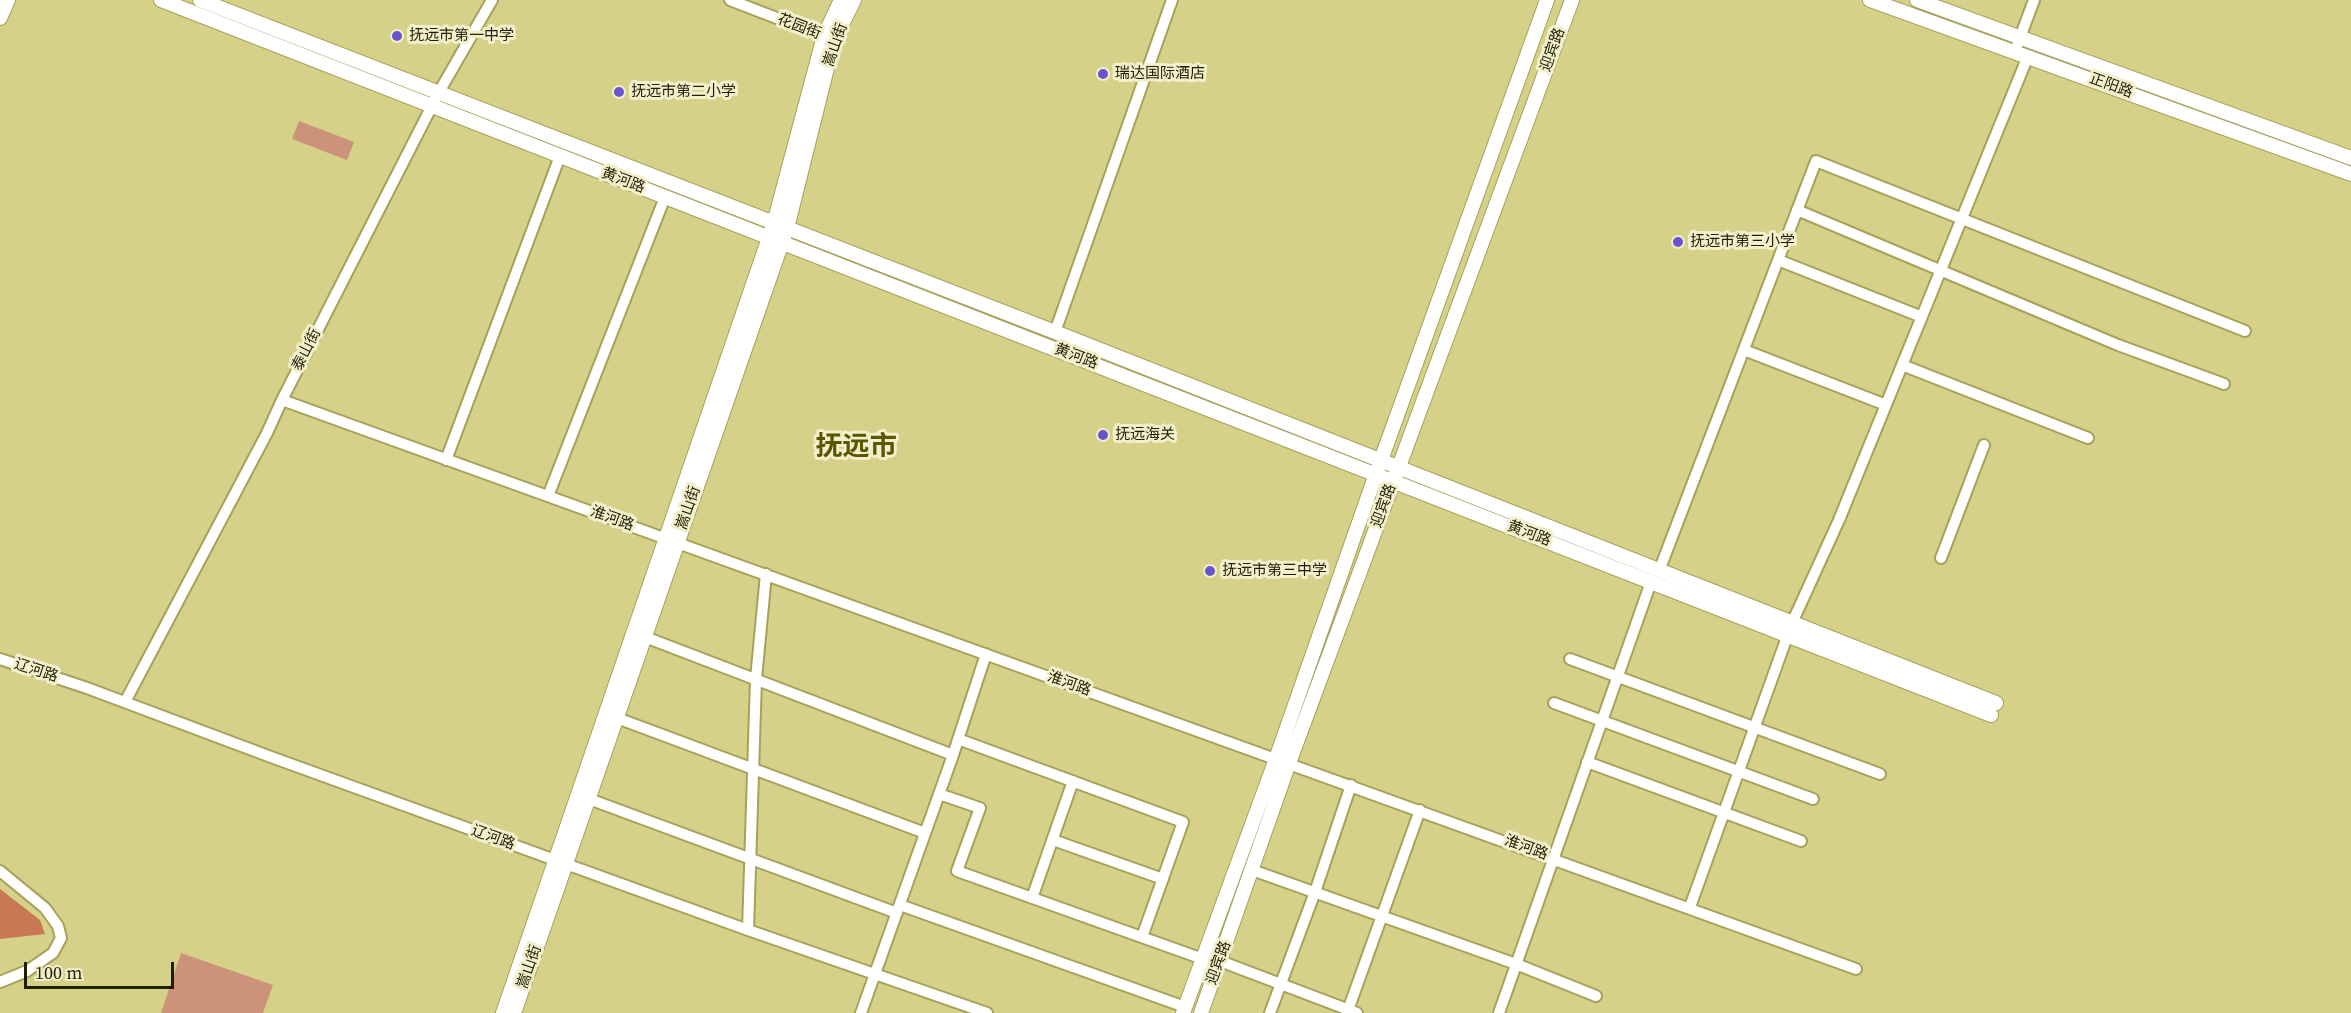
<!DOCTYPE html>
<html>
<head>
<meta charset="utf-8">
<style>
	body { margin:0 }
	#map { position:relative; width:2351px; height:1013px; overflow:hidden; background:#d6d188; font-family:"Source Serif 4",serif }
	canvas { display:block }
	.scale { position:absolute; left:24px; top:962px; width:150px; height:27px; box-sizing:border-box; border:3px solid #201e01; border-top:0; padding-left:8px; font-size:18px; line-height:21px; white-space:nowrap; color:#201e01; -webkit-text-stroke:4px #f2f0cc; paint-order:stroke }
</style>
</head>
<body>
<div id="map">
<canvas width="2351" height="1013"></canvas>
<div class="scale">100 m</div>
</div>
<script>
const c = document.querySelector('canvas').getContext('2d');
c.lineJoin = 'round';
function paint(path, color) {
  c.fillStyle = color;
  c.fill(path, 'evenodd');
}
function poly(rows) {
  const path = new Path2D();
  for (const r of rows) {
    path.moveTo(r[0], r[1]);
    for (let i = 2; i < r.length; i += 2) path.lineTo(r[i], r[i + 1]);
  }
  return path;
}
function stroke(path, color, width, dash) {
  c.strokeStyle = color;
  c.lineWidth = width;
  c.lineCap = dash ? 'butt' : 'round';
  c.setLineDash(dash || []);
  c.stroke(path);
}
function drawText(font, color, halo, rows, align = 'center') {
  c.font = font + ' "Source Serif 4","Noto Sans SC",serif';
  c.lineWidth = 6;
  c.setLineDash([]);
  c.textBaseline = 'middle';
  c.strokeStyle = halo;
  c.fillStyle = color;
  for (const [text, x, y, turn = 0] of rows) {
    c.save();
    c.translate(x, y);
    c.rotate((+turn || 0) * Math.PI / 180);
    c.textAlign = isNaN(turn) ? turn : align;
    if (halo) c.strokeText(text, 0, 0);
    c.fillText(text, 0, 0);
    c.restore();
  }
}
paint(poly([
	[299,121,354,142,347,160,292,139],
	[181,953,273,985,263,1013,161,1013]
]), '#cd937a');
paint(poly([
	[0,889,40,920,45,934,0,939]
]), '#c97854');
const minor = poly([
	[730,0,831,39],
	[2015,51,2034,0],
	[1797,210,2118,345,2224,384],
	[1778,260,1922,317],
	[1055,332,1172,0],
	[1744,350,1886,405],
	[1902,365,2088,438],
	[282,400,1856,969],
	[446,460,560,156],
	[548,496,665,197],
	[1941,558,1984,445],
	[1659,571,1816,161,2245,331],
	[645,637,953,755],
	[0,659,87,688,271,757,748,930,987,1013],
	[1570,659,1880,774],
	[125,702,267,433,282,400,439,92,492,0],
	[1554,703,1813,799],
	[617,718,925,833],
	[958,739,1183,822,1142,937],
	[1587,762,1801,841],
	[939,794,980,808,957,871,1203,959],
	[589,799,897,913],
	[1053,840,1163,879],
	[1252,870,1516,964,1596,996],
	[0,871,45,908,58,926,61,938,53,953,27,971,0,982],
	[1032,898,1073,781],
	[900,905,1185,1007],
	[1690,907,1792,623,1839,520,2028,56],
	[748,930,756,679,766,574],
	[1220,961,1357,1013],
	[861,1013,953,755,986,654],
	[1270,1013,1315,892,1351,785],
	[1347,1013,1420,810],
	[1499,1013,1651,582]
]);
const major = poly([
	[161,0,1991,715],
	[200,0,1055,332,1996,703],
	[1870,0,2351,174],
	[1917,0,2351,158],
	[0,18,8,0],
	[503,1013,774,223,824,36,841,0],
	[514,1013,787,228,834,40,854,0],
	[1183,1013,1276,759,1376,474,1547,0],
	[1201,1013,1289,763,1572,0]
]);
stroke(minor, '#a7a15a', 14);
stroke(major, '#a7a15a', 16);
stroke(minor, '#fff', 10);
stroke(major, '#fff', 14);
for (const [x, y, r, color] of [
	[397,36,6,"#6655cf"],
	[1103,74,6,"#6655cf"],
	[619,92,6,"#6655cf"],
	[1678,242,6,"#6655cf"],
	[1103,435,6,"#6655cf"],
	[1210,571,6,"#6655cf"]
]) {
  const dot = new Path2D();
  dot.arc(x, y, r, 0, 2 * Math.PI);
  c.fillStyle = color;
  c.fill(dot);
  stroke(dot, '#f2f0cc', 2);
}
drawText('15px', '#201e01', '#f2f0cc', [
	["花园街",799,27,21],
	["嵩山街",836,45,-71],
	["迎宾路",1553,50,-70],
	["正阳路",2111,86,20],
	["黄河路",623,181,21],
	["泰山街",307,350,-63],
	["黄河路",1076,357,21],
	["迎宾路",1384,506,-70],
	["嵩山街",689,508,-71],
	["淮河路",612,519,20],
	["黄河路",1529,534,21],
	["辽河路",36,671,18],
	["淮河路",1069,684,20],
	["辽河路",493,838,20],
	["淮河路",1526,848,20],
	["迎宾路",1219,963,-70],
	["嵩山街",530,967,-71]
]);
drawText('15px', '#201e01', '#f2f0cc', [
	["抚远市第一中学",409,36],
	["瑞达国际酒店",1115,74],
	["抚远市第二小学",631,92],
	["抚远市第三小学",1690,242],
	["抚远海关",1115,435],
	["抚远市第三中学",1222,571]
], 'left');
drawText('bold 27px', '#5c5601', '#f2f0cc', [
	["抚远市",856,448]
]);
</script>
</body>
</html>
